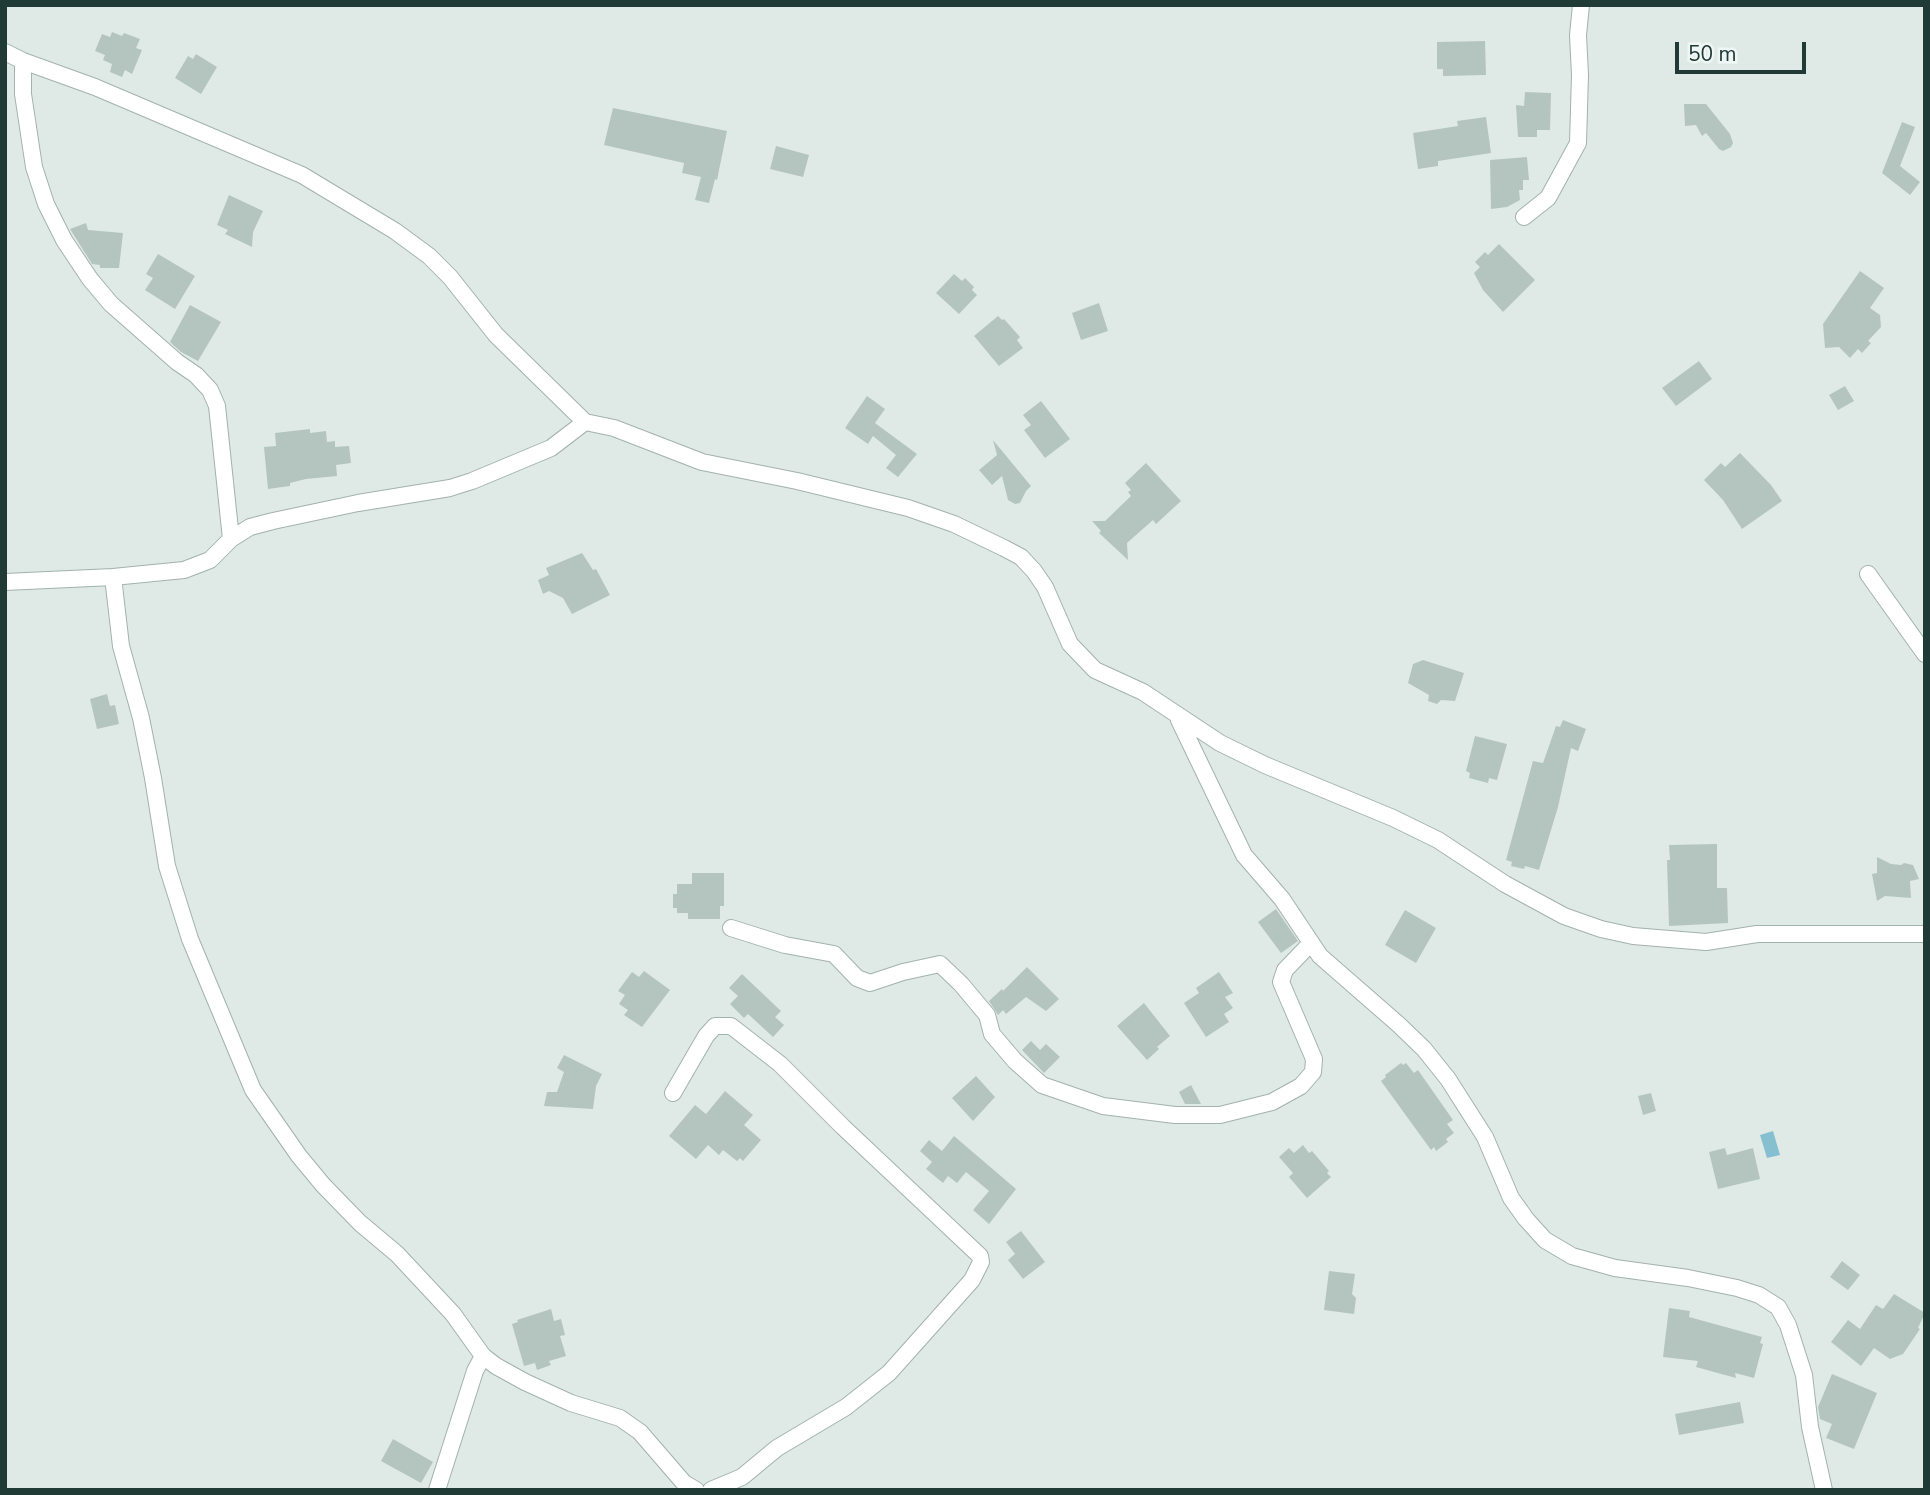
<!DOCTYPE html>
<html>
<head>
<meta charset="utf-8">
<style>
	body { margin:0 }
	#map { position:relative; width:1930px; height:1495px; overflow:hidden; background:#dfeae6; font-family:"Nunito Sans",sans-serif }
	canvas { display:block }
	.frame { position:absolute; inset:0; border:7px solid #203a35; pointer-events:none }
	.scale { position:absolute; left:1675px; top:42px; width:131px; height:32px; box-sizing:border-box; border:4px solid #203a35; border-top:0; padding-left:9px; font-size:21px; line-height:24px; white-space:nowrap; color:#203a35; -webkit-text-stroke:5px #eff7f4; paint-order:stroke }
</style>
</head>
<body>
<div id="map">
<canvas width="1930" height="1495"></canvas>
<div class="frame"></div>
<div class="scale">50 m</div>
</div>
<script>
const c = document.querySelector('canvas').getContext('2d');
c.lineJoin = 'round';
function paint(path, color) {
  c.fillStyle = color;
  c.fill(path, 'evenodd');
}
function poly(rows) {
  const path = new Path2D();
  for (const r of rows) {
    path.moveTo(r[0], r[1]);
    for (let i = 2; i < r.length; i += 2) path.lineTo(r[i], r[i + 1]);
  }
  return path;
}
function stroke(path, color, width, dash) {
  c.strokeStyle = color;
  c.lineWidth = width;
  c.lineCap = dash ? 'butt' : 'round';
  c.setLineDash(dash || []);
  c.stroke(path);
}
paint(poly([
	[1773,1131,1780,1155,1767,1158,1760,1135]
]), '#86c0d0');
paint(poly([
	[112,32,122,36,124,33,140,39,136,48,142,50,132,74,125,70,122,77,110,72,112,64,103,60,105,55,95,51,102,34,110,37],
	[1485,41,1486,75,1443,76,1443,69,1437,69,1437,42],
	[196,54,217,67,201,94,175,78,188,56,193,59],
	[1525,92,1551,93,1550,130,1537,130,1537,137,1518,137,1516,105,1524,106],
	[1684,104,1706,104,1730,134,1733,143,1731,147,1723,151,1719,149,1706,133,1702,136,1696,125,1685,126],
	[613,108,727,131,717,180,715,179,709,203,695,200,701,177,682,173,684,163,604,145],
	[1486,117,1491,153,1438,161,1438,166,1418,169,1413,133,1458,126,1457,121],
	[1902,122,1915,127,1900,166,1920,182,1910,195,1882,173],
	[776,146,809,155,803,177,770,169],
	[1527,157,1529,180,1523,180,1523,190,1519,190,1520,200,1507,207,1491,209,1490,160],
	[229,195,263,211,253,232,252,247,225,234,228,230,217,225],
	[86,223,88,230,123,233,119,268,100,268,100,265,92,264,70,229],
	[1499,244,1535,280,1503,312,1483,290,1474,273,1480,267,1475,262,1485,252,1488,255],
	[158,254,195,276,175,309,145,290,153,278,146,274],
	[1860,271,1884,288,1870,308,1880,315,1881,327,1868,341,1871,343,1862,353,1858,349,1850,358,1839,347,1825,348,1823,324],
	[954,274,962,281,965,278,974,287,972,290,977,295,959,314,936,293],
	[1099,303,1108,331,1081,340,1072,313],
	[190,305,221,322,198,361,181,352,170,342],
	[998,316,1002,320,1004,319,1020,337,1017,340,1023,348,999,366,974,336],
	[1699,361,1712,379,1676,406,1662,388],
	[1845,386,1854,401,1838,410,1829,395],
	[867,396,885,409,875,423,917,454,898,477,886,468,896,455,873,436,868,444,845,428],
	[1041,401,1070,439,1045,458,1024,430,1031,425,1023,415],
	[310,429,310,433,326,431,327,442,335,441,335,447,349,446,351,463,336,465,337,476,306,479,290,483,290,486,268,489,264,447,276,446,275,433],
	[993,440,1031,486,1026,491,1020,503,1015,504,1008,500,1002,476,992,485,979,470,997,455],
	[1740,453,1771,485,1782,501,1742,529,1723,500,1704,480,1721,463,1725,467],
	[1146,463,1181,501,1156,524,1153,520,1127,543,1128,560,1099,533,1101,531,1092,521,1105,521,1131,496,1128,492,1131,490,1125,483],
	[582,553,593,570,596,569,610,595,572,614,563,598,549,591,543,594,538,580,549,575,546,568],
	[1423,660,1464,673,1455,701,1441,700,1437,704,1428,701,1429,695,1408,683,1413,664],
	[107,694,110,706,115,705,119,724,97,729,90,699],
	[1563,720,1586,729,1578,751,1571,748,1558,807,1539,870,1525,866,1524,869,1511,866,1512,862,1506,860,1533,761,1543,763,1556,726,1560,727],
	[1475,736,1507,744,1497,780,1489,778,1488,783,1469,778,1470,773,1466,771],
	[1717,844,1717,888,1727,888,1728,923,1669,926,1667,860,1670,860,1669,845],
	[1877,857,1891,864,1901,865,1904,863,1913,865,1919,879,1910,881,1911,898,1885,896,1877,901,1872,874,1877,873],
	[692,873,724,873,724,906,720,906,720,919,688,919,688,913,677,913,677,908,673,908,673,894,677,894,677,884,692,884],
	[1276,909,1298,941,1281,953,1258,922],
	[1405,910,1436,928,1416,963,1385,945],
	[1027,967,1059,999,1046,1011,1026,997,1006,1014,1003,1010,998,1015,989,1001,1002,989,1003,991],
	[644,971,670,990,642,1027,624,1015,628,1010,619,1004,625,995,618,991,632,972,639,977],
	[1219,972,1233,993,1225,997,1233,1008,1224,1014,1229,1022,1206,1037,1184,1003,1199,993,1196,988],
	[742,974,781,1011,775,1017,784,1025,773,1037,748,1014,744,1018,730,1004,738,996,729,988],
	[1144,1003,1170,1036,1157,1047,1159,1049,1147,1060,1117,1026],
	[1031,1041,1040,1050,1046,1044,1060,1057,1044,1073,1022,1050],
	[564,1055,602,1074,596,1086,593,1109,544,1106,547,1092,557,1092,564,1072,557,1068],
	[1401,1063,1403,1065,1406,1063,1414,1073,1418,1070,1453,1120,1447,1124,1454,1133,1446,1139,1448,1142,1436,1151,1434,1147,1431,1150,1381,1081,1386,1077,1385,1075],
	[976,1076,995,1097,973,1121,952,1098],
	[1191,1085,1201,1104,1185,1104,1179,1092],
	[725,1091,753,1115,744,1125,761,1140,743,1161,740,1158,737,1161,723,1150,719,1155,708,1145,696,1159,669,1136,695,1105,706,1114],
	[1651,1093,1656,1111,1643,1115,1638,1096],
	[954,1136,1016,1189,989,1224,973,1210,989,1191,966,1172,957,1183,948,1176,943,1183,926,1169,932,1162,920,1151,929,1140,942,1151],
	[1303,1145,1309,1153,1312,1151,1329,1171,1327,1173,1331,1177,1307,1198,1289,1177,1293,1173,1279,1157,1289,1148,1294,1153],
	[1725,1148,1727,1155,1753,1148,1760,1179,1718,1189,1709,1152],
	[1021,1231,1045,1262,1023,1279,1008,1260,1015,1254,1006,1242],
	[1842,1261,1860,1275,1848,1290,1830,1277],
	[1329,1271,1355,1274,1352,1294,1356,1298,1354,1314,1324,1310],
	[1894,1294,1925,1313,1918,1328,1920,1329,1903,1354,1890,1359,1874,1348,1861,1366,1831,1342,1848,1320,1860,1329,1876,1305,1883,1309],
	[1669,1308,1690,1311,1689,1317,1762,1337,1760,1343,1763,1344,1754,1378,1735,1373,1736,1378,1696,1367,1698,1361,1663,1357],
	[551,1309,554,1321,561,1319,565,1335,560,1336,566,1356,549,1361,551,1365,537,1370,535,1363,524,1366,512,1324,518,1322,517,1320],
	[1832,1374,1877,1393,1854,1449,1826,1438,1832,1424,1820,1419,1818,1407],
	[1740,1402,1744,1423,1679,1435,1675,1414],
	[393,1439,433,1462,421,1483,381,1461]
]), '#b4c5bf');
const street = poly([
	[5,52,23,61,95,87,302,175,395,231,429,256,450,277,496,335,585,422,614,428,702,462,797,481,908,508,954,524,1004,548,1021,557,1034,571,1045,587,1070,644,1095,670,1143,692,1220,743,1265,765,1393,818,1438,840,1505,884,1564,916,1601,929,1633,936,1706,942,1757,934,1925,934],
	[1524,217,1548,198,1578,143,1580,75,1578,35,1581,5],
	[231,539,250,527,273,521,358,503,450,488,472,481,551,448,585,422],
	[1868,574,1925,654],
	[113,577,121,646,141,718,153,778,167,866,190,939,253,1090,299,1156,323,1185,360,1223,397,1254,453,1314,483,1356,496,1366,525,1382,571,1403,620,1418,640,1432,684,1483,696,1490],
	[5,582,113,577,184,570,210,560,231,539,217,406,210,390,196,375,177,362,111,304,90,279,64,240,46,204,34,167,23,94,23,61],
	[1179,720,1244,855,1282,899,1320,956,1398,1024,1424,1049,1448,1079,1485,1137,1511,1198,1526,1219,1545,1240,1572,1256,1615,1268,1688,1278,1737,1288,1759,1295,1778,1307,1788,1325,1804,1375,1810,1427,1824,1490],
	[731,928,785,945,834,954,857,978,870,983,903,972,940,964,961,984,987,1015,992,1034,1015,1061,1042,1085,1103,1106,1175,1115,1220,1115,1272,1102,1301,1086,1313,1072,1314,1059,1281,982,1285,970,1311,943],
	[673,1093,706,1036,715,1026,731,1026,780,1064,843,1127,980,1256,981,1262,972,1280,889,1373,846,1407,777,1448,742,1477,711,1490],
	[437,1490,475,1371,483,1356]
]);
stroke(street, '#a2b2ad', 18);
stroke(street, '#fff', 16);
</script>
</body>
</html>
